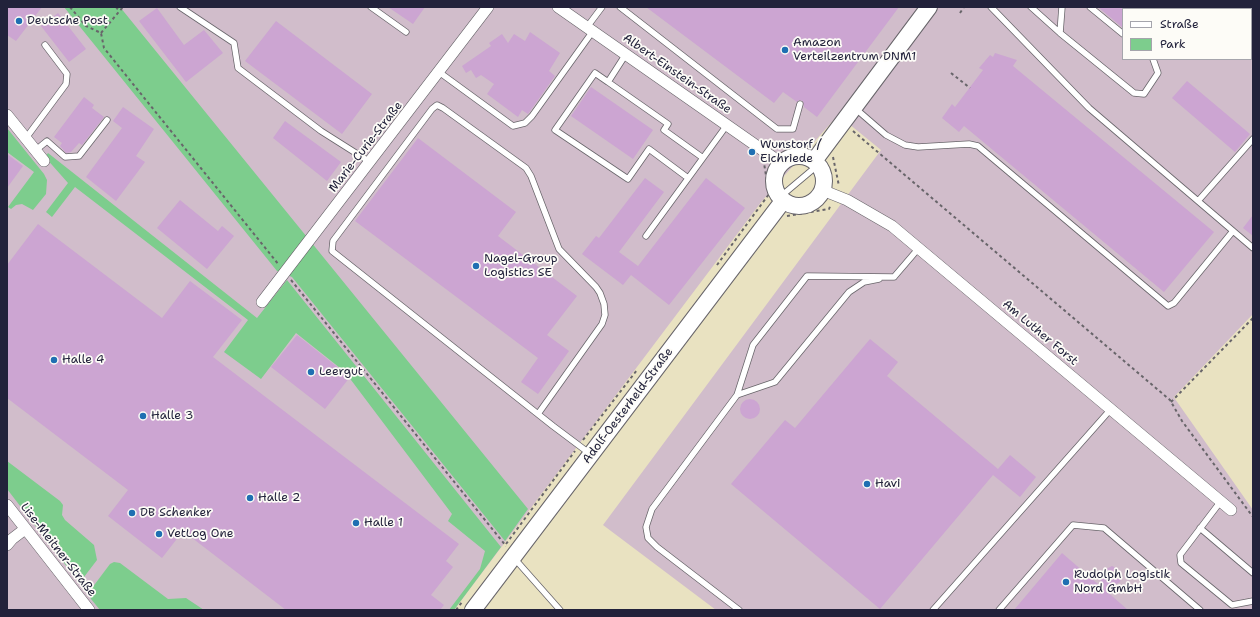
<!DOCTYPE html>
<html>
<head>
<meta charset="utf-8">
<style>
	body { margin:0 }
	#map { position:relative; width:1260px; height:617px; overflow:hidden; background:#e9e2c1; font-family:"Shantell Sans",sans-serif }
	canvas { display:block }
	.frame { position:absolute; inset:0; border:8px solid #22223b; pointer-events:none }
	.legend { position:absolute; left:1122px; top:8px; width:130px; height:52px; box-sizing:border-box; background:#fdfcf7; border:1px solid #a5a5ac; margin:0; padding:5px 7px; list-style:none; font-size:12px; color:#22223b }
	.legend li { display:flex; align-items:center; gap:8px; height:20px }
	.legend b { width:20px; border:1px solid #a5a5ac }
</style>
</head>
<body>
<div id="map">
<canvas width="1260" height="617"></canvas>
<div class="frame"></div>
<ul class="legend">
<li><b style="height:5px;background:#fff"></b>Straße</li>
<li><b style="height:11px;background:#7dcd8d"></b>Park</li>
</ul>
</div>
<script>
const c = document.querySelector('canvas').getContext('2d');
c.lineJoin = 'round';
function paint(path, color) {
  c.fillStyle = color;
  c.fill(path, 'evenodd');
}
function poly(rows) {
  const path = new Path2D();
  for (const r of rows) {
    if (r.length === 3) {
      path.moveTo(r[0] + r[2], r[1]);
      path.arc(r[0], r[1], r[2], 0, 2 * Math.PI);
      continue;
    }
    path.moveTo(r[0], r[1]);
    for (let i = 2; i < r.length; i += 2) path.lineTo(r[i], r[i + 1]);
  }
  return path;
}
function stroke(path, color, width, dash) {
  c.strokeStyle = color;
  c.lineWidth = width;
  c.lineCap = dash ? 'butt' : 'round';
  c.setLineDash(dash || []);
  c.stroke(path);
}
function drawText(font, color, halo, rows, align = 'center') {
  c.font = font + ' "Shantell Sans",sans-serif';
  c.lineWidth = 3.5;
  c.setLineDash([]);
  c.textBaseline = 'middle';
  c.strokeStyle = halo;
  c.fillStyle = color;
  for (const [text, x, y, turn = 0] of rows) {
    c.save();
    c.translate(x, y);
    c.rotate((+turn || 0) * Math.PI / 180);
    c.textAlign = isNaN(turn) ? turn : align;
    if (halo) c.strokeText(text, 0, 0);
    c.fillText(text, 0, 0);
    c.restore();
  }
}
paint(poly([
	[7,7,1253,7,1253,314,1174,397,1173,396,1253,510,1253,610,716,610,603,525,881,150,838,115,762,201,454,610,7,610],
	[1123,9,1251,9,1251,59,1123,59]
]), '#d1bdcb');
paint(poly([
	[64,7,120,7,528,509,505,541,292,277,277,271],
	[7,128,44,174,47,180,46,194,33,210,22,204,16,205,11,209,8,207,34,172,7,152],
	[48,153,257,318,287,280,501,547,454,610,449,610,480,569,485,551,448,521,452,514,345,372,296,333,261,379,224,352,248,320,75,187,52,217,46,212,68,183,45,157],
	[7,461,60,501,63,505,62,515,65,520,94,545,97,560,84,577,75,577,7,489],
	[114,562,120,563,168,599,186,598,204,610,100,610,91,599,89,592,110,564]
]), '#7dcd8d');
paint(poly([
	[7,7,42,7,16,41,7,35],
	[388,7,425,7,413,24],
	[646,7,899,7,817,117,804,107,803,101,799,100,797,102,783,92,774,103],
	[1098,7,1123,7,1123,28],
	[157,8,184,45,204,30,223,53,186,82,139,21],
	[58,13,86,49,69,62,41,26],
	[276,21,372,94,342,134,245,61],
	[530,32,560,53,549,71,555,76,528,114,522,110,518,117,487,94,494,84,481,75,476,78,471,70,466,73,462,66,491,46,489,43,502,34,508,43,514,34,525,41],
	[995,53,1017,60,1013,66,1214,232,1164,292,964,126,959,132,942,118,952,104,955,107,983,70,979,68,990,55,993,57],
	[1187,81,1250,134,1235,152,1172,98],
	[591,87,653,130,633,159,571,116],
	[84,97,94,105,92,108,104,117,82,145,79,143,71,152,66,153,60,146,62,143,54,137],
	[123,107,154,129,136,156,145,162,116,201,86,177,122,128,113,121],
	[285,121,341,162,327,181,273,138],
	[418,138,516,212,498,236,577,296,547,335,569,351,538,394,521,382,538,358,355,221],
	[7,154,23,166,7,188],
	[645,178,664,192,619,252,638,266,706,178,745,208,669,305,631,275,623,285,582,254,596,236,599,238],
	[180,200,218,231,222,226,234,236,207,269,157,228],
	[1253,215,1253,236,1243,228],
	[38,224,162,318,190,281,242,320,213,357,459,544,446,561,453,567,431,595,444,605,440,610,286,610,183,531,162,558,108,516,128,490,7,398,7,265],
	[297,335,350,377,325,409,271,367],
	[870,339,898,362,887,376,998,469,1010,455,1036,477,1020,497,993,475,880,609,731,484,785,420,795,428],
	[750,409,10],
	[1062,553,1099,585,1106,569,1112,566,1118,569,1122,574,1120,582,1105,590,1128,610,1014,610]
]), '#cca5d2');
const lane = poly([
	[180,7,234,43,238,68,321,131,370,162],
	[371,7,406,32],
	[620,7,777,129,793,129,800,104],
	[991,7,1089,108,1253,248],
	[1031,7,1060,33],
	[1062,7,1060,33,1134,93,1144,94,1158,73,1153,59],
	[1090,7,1123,34],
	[587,27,602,7],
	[626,54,608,82,595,73,555,130,628,179,649,149,688,178],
	[439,72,513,126,525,123,532,116,593,31],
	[608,82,668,124,664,130,703,158],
	[856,109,886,135,905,145,918,147,969,144,978,146,1168,306,1174,303,1233,231],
	[26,138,66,84,67,74,45,45],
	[36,150,47,141,65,157,79,156,107,120],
	[780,197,818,165],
	[1198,201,1253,139],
	[646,236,727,125],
	[891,277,894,277,918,249],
	[737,395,775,382,849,292,864,282,879,279],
	[538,414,602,324,605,315,604,304,600,293,596,287,559,249,531,176,526,168,443,108,437,105,432,109,333,241,332,251,553,426,589,453],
	[1221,501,1180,555,1181,563,1232,605,1253,601],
	[1200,528,1253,573],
	[514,558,560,610],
	[739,610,657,547,648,538,646,527,652,509,737,395,753,345,807,276,894,277],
	[933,610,1111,409],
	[999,610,1073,525,1104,528,1200,610]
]);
const street = poly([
	[558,7,781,163],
	[7,115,44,161],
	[822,190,847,200,892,226,1231,510],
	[262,302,488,7],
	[7,505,89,610],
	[7,545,12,539,25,529]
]);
const secondary = poly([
	[799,181,25],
	[814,161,929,7],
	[473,610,783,201]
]);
stroke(lane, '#68656a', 7);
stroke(street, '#68656a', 12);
stroke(secondary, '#68656a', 18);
stroke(poly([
	[70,7,86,26,101,33,104,48,279,265],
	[116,7,119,11],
	[960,13,964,7],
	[101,33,123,7],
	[951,73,970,88],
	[853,131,1170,400,1182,421,1253,517],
	[776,147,789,148,807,146,810,144],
	[833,157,839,186],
	[787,216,829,209,831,204],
	[717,265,769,194,764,163],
	[291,280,506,546],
	[1171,402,1253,318],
	[583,440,637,370],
	[506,544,575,451],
	[456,610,462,602]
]), '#68656a', 2, [3, 3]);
stroke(lane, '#fff', 5.5);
stroke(street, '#fff', 11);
stroke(secondary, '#fff', 16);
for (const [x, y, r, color] of [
	[19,21,4,"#1f6fb2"],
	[785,50,4,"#1f6fb2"],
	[752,152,4,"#1f6fb2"],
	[476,266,4,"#1f6fb2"],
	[54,360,4,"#1f6fb2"],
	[311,372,4,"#1f6fb2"],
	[143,416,4,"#1f6fb2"],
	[867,484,4,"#1f6fb2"],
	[250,498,4,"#1f6fb2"],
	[132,513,4,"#1f6fb2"],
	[356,523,4,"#1f6fb2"],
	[159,534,4,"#1f6fb2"],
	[1066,582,4,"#1f6fb2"]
]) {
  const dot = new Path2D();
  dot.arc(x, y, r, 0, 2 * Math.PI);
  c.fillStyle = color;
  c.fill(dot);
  stroke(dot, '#fdfcf7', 1.5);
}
drawText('12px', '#22223b', '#fdfcf7', [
	["Deutsche Post",27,21],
	["Amazon",793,43],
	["Verteilzentrum DNM1",793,57],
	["Wunstorf /",760,145],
	["Eichriede",760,159],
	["Nagel-Group",484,259],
	["Logistics SE",484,273],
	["Halle 4",62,360],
	["Leergut",319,372],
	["Halle 3",151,416],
	["Havi",875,484],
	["Halle 2",258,498],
	["DB Schenker",140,513],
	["Halle 1",364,523],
	["VetLog One",167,534],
	["Rudolph Logistik",1074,575],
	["Nord GmbH",1074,589]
], 'left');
drawText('12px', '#22223b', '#fdfcf7', [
	["Albert-Einstein-Straße",677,74,35],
	["Marie-Curie-Straße",366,147,-52],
	["Am Luther Forst",1040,333,40],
	["Adolf-Oesterheld-Straße",628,406,-53],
	["Lise-Meitner-Straße",58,550,52]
]);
</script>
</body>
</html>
